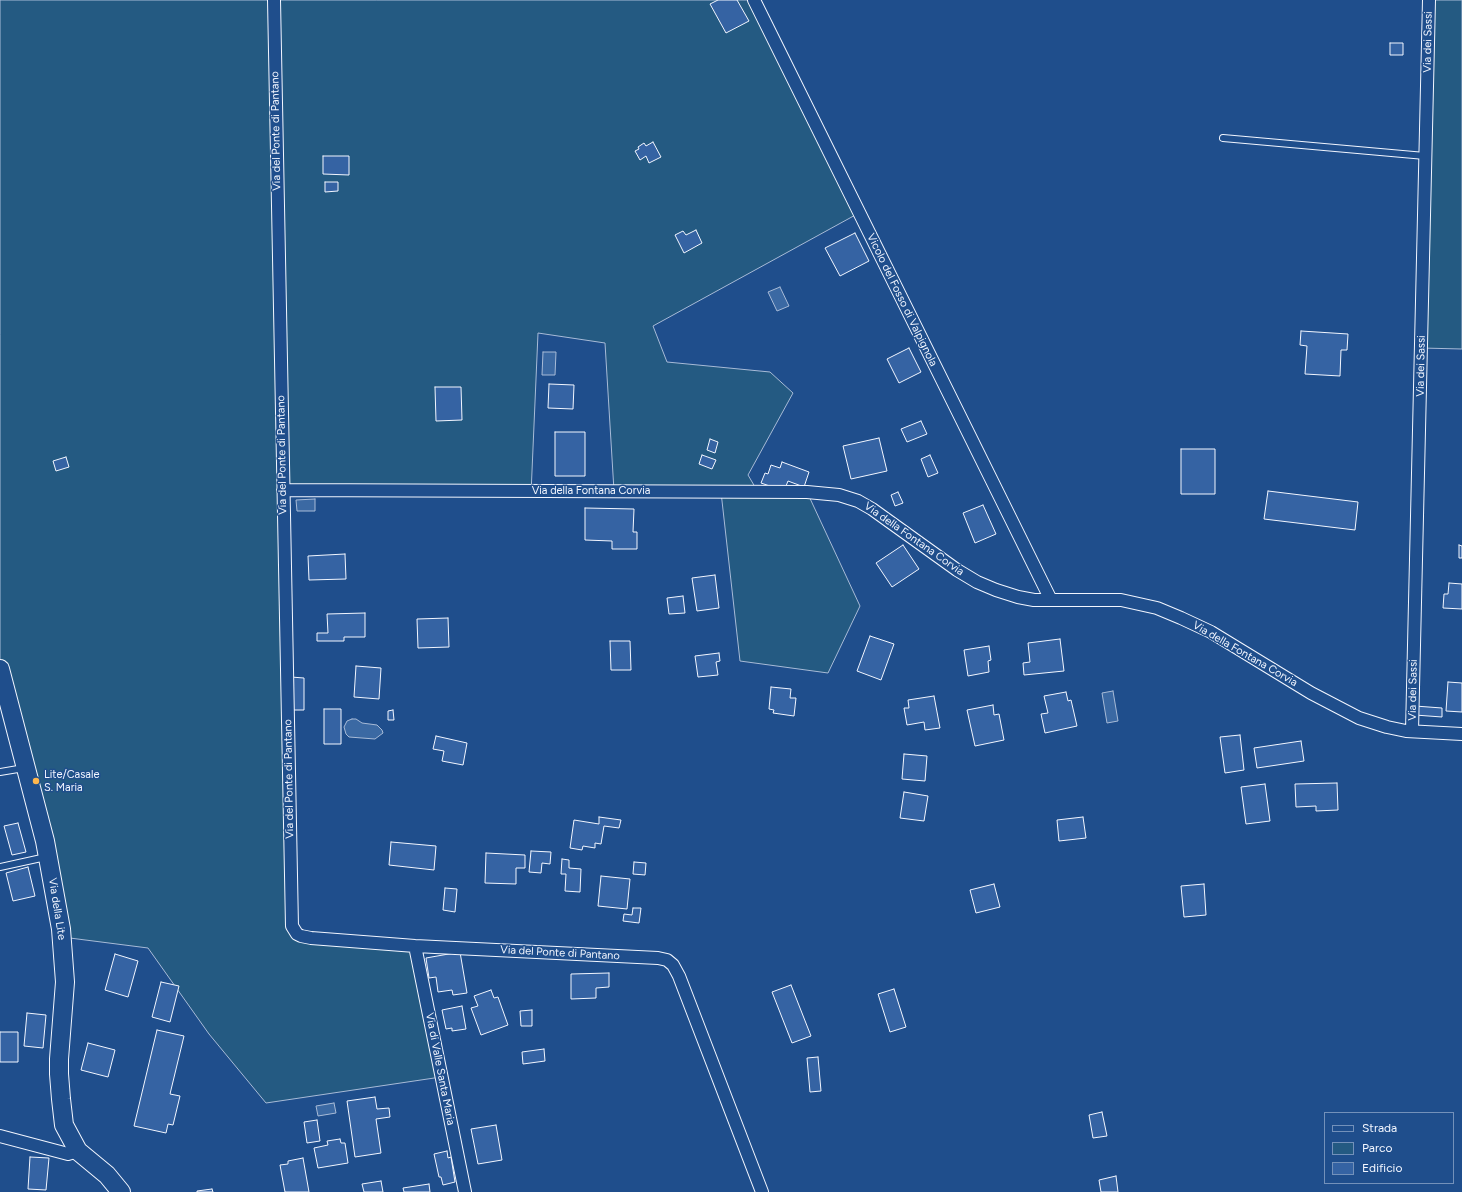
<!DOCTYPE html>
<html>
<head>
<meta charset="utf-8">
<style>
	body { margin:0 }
	#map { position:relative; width:1462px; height:1192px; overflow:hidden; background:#1f4e8c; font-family:Figtree,sans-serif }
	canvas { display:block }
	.legend { position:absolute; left:1324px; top:1112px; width:130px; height:72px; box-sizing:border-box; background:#1f4e8c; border:1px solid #7391ba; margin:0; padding:5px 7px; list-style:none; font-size:12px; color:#f2f6ff }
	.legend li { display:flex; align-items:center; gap:8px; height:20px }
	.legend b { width:20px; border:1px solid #7391ba }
</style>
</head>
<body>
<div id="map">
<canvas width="1462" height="1192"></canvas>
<ul class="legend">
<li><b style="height:5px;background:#1f4e8c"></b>Strada</li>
<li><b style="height:11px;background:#245a82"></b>Parco</li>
<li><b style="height:11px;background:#3563a3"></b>Edificio</li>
</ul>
</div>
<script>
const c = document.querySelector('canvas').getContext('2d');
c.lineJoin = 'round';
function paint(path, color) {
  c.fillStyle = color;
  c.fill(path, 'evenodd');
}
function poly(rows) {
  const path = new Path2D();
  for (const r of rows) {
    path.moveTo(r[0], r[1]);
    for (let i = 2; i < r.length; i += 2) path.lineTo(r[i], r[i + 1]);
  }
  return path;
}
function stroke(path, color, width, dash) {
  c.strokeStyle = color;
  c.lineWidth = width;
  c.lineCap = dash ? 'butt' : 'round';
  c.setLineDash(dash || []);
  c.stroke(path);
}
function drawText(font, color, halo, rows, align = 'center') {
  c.font = font + ' Figtree,sans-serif';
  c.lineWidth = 3;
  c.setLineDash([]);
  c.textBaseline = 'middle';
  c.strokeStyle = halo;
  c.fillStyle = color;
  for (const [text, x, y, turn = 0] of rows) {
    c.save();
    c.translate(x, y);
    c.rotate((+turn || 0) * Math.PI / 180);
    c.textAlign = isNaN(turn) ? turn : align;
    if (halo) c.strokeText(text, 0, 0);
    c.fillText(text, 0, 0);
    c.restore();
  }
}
const green = poly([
	[0,0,754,0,859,213,653,326,667,362,770,372,793,393,748,475,758,492,807,492,860,606,828,673,740,661,721,492,614,491,605,343,538,333,531,494,283,490,294,930,415,946,441,1077,266,1103,209,1034,148,948,62,937,0,669,0,0],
	[1429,0,1462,0,1462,349,1421,348,1429,0]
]);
paint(green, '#245a82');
stroke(green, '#a8bbd7', 1);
const water = poly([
	[780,287,789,306,777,311,768,292,780,287],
	[543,352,556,352,555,375,542,375,543,352],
	[315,499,315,511,297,511,296,500,315,499],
	[1113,691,1118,721,1107,723,1102,693,1113,691],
	[352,719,356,719,362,723,377,725,382,730,383,733,375,739,349,737,346,734,344,727,347,721,352,719],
	[334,1103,336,1113,318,1116,316,1106,334,1103]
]);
paint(water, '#3b69a3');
stroke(water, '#a8bbd7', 1);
const building = poly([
	[718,0,737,0,749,21,726,33,710,4,718,0],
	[1390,43,1403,43,1403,55,1390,55,1390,43],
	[653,142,661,157,649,163,646,156,640,160,635,151,639,149,638,147,644,143,646,146,653,142],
	[323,156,349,156,349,175,323,174,323,156],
	[325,182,338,182,338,191,325,192,325,182],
	[696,230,702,243,684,253,675,235,683,231,686,235,696,230],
	[855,233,869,261,840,276,825,248,855,233],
	[1301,331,1348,334,1347,350,1341,350,1340,376,1305,374,1307,346,1300,345,1301,331],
	[909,348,921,372,899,383,887,359,909,348],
	[549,384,574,385,573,409,548,408,549,384],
	[435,387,461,387,462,420,436,421,435,387],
	[921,421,927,434,907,442,901,429,921,421],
	[555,432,585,432,585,476,555,476,555,432],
	[879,438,887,471,851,479,843,446,879,438],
	[710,439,718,442,715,453,707,450,710,439],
	[1181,449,1215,449,1215,494,1181,494,1181,449],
	[702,455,716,460,712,469,699,464,702,455],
	[930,455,938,473,928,477,921,459,930,455],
	[66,457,69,467,56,471,53,461,66,457],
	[782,462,809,472,804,487,788,481,784,491,761,483,765,473,768,474,771,465,780,468,782,462],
	[1268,491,1358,502,1355,530,1264,519,1268,491],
	[898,492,903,503,895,506,891,495,898,492],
	[983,505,996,534,975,543,963,513,983,505],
	[585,508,634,509,633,532,637,532,637,549,612,549,612,541,585,540,585,508],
	[903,545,919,569,892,587,876,563,903,545],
	[1459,545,1462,546,1462,558,1459,558,1459,545],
	[345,554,346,579,309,580,308,556,345,554],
	[715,575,719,608,697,611,692,578,715,575],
	[1449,583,1462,584,1462,609,1443,608,1444,594,1448,594,1449,583],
	[683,596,685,613,669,614,667,598,683,596],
	[365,613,365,637,344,637,344,641,317,641,317,633,328,633,327,614,365,613],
	[448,618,449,647,418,648,417,619,448,618],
	[870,636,894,644,881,680,857,671,870,636],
	[1060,639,1064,671,1024,675,1023,663,1030,662,1028,643,1060,639],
	[610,641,630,641,631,670,611,670,610,641],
	[989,646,991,660,988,661,989,672,968,676,964,650,989,646],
	[719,653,720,661,716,662,718,675,698,677,695,656,719,653],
	[356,666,381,668,379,699,354,697,356,666],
	[291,677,304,678,304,710,291,710,291,677],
	[1448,682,1462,683,1462,712,1446,711,1448,682],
	[771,687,791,689,790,698,796,698,794,716,773,713,774,710,769,709,771,687],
	[1066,692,1068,701,1071,700,1077,726,1045,733,1041,714,1048,713,1044,696,1066,692],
	[934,696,940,728,925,730,924,722,907,725,904,708,909,708,908,700,934,696],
	[993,705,994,715,999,714,1004,740,975,746,967,710,993,705],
	[1415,706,1442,708,1442,717,1415,715,1415,706],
	[324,709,341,709,341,744,324,744,324,709],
	[393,710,394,720,388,720,388,711,393,710],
	[1240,735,1244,770,1225,773,1220,737,1240,735],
	[436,736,467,743,463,765,442,761,444,751,433,749,436,736],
	[1301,741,1304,761,1257,768,1254,748,1301,741],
	[904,754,927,756,925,781,902,779,904,754],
	[1337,783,1338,810,1316,811,1316,806,1296,807,1295,784,1337,783],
	[1265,784,1270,821,1246,824,1241,787,1265,784],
	[904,792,928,796,924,821,900,818,904,792],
	[599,817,621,820,619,828,604,826,601,844,595,843,595,848,583,846,582,850,570,848,574,820,599,824,599,817],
	[1083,817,1086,838,1059,841,1057,820,1083,817],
	[18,823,26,852,12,855,4,826,18,823],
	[391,842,436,846,434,870,389,865,391,842],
	[531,851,551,852,550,864,542,863,541,873,529,872,531,851],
	[486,853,525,855,525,868,516,868,516,884,485,883,486,853],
	[562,859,569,860,569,868,581,869,580,892,565,891,566,874,561,874,562,859],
	[634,862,646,863,645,875,633,874,634,862],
	[28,867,35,896,13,901,6,873,28,867],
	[601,876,630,879,627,909,598,906,601,876],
	[994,884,1000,907,976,913,970,890,994,884],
	[1204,884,1206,915,1184,917,1181,886,1204,884],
	[445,888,457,889,455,912,443,910,445,888],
	[633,908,641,908,639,923,623,921,624,914,632,915,633,908],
	[460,952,467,993,453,995,452,990,438,992,436,977,429,978,426,958,460,952],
	[115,954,138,961,128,997,105,990,115,954],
	[609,973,609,987,596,988,596,998,571,999,571,974,609,973],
	[161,982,179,986,170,1022,152,1017,161,982],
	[791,985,811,1036,792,1043,772,992,791,985],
	[894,989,906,1027,890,1032,878,994,894,989],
	[491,990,494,998,498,997,508,1025,481,1035,471,1008,478,1006,474,996,491,990],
	[462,1006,466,1029,452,1031,452,1028,446,1029,442,1010,462,1006],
	[532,1010,532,1026,521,1026,520,1011,532,1010],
	[27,1013,46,1015,43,1048,24,1046,27,1013],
	[157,1030,184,1036,170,1094,180,1096,173,1125,168,1124,166,1133,134,1126,157,1030],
	[0,1032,18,1032,18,1062,0,1062,0,1032],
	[88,1043,115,1050,108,1077,81,1070,88,1043],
	[544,1049,545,1061,523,1064,522,1052,544,1049],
	[818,1057,821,1091,810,1092,807,1058,818,1057],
	[375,1097,377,1109,389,1108,390,1117,376,1119,381,1153,355,1157,347,1101,375,1097],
	[1102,1112,1107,1136,1093,1138,1089,1115,1102,1112],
	[317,1120,320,1141,307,1143,304,1122,317,1120],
	[496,1125,502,1160,478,1164,471,1129,496,1125],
	[340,1139,341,1143,345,1143,348,1163,318,1168,314,1148,328,1145,327,1141,340,1139],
	[447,1151,448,1158,451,1157,455,1182,443,1185,441,1177,439,1177,434,1154,447,1151],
	[30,1157,49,1158,46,1190,28,1189,30,1157],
	[303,1158,309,1192,285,1192,280,1165,288,1164,288,1161,303,1158],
	[1116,1176,1118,1192,1101,1192,1099,1180,1116,1176],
	[381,1181,383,1192,364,1192,362,1184,381,1181],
	[429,1184,430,1192,404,1192,403,1188,429,1184],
	[212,1189,213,1192,197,1192,197,1191,212,1189]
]);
paint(building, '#3563a3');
stroke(building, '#f2f6ff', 1);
const lane = poly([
	[1223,138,1425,156],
	[0,772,24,768],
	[0,867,46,857]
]);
const street = poly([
	[274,0,292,926,297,934,301,936,311,938,415,946,658,958,667,960,673,965,679,976,762,1192],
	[754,0,1051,600],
	[283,490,807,492,839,495,858,501,872,509,957,570,977,582,996,590,1018,597,1034,600,1121,600,1157,608,1181,618,1211,632,1311,693,1359,718,1387,727,1406,731,1462,734],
	[1412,731,1429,0],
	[415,946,465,1192],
	[0,1136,68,1154,78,1151]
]);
const secondary = poly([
	[0,669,45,841,61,929,65,982,59,1059,59,1074,61,1099,64,1125,78,1151,107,1175,121,1192]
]);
stroke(lane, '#f2f6ff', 8);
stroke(street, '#f2f6ff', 14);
stroke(secondary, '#f2f6ff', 20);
stroke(lane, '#1f4e8c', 6);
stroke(street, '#1f4e8c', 12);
stroke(secondary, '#1f4e8c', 18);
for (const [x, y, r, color] of [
	[36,781,4,"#ffb74d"]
]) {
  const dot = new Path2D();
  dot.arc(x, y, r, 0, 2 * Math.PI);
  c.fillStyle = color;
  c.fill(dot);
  stroke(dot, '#1f4e8c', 1.5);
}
drawText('11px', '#f2f6ff', '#1f4e8c', [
	["Via dei Sassi",1428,42,-89],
	["Via del Ponte di Pantano",276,131,-91],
	["Vicolo del Fosso di Valpignola",902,300,64],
	["Via dei Sassi",1421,366,-89],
	["Via del Ponte di Pantano",282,455,-91],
	["Via della Fontana Corvia",591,491],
	["Via della Fontana Corvia",914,539,35],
	["Via della Fontana Corvia",1245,654,30],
	["Via dei Sassi",1413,690,-89],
	["Via del Ponte di Pantano",289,779,-91],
	["Via della Lite",57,909,81],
	["Via del Ponte di Pantano",560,953,3],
	["Via di Valle Santa Maria",440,1069,79]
]);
drawText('11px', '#f2f6ff', '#1f4e8c', [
	["Lite/Casale",44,775],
	["S. Maria",44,788]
], 'left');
</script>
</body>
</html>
